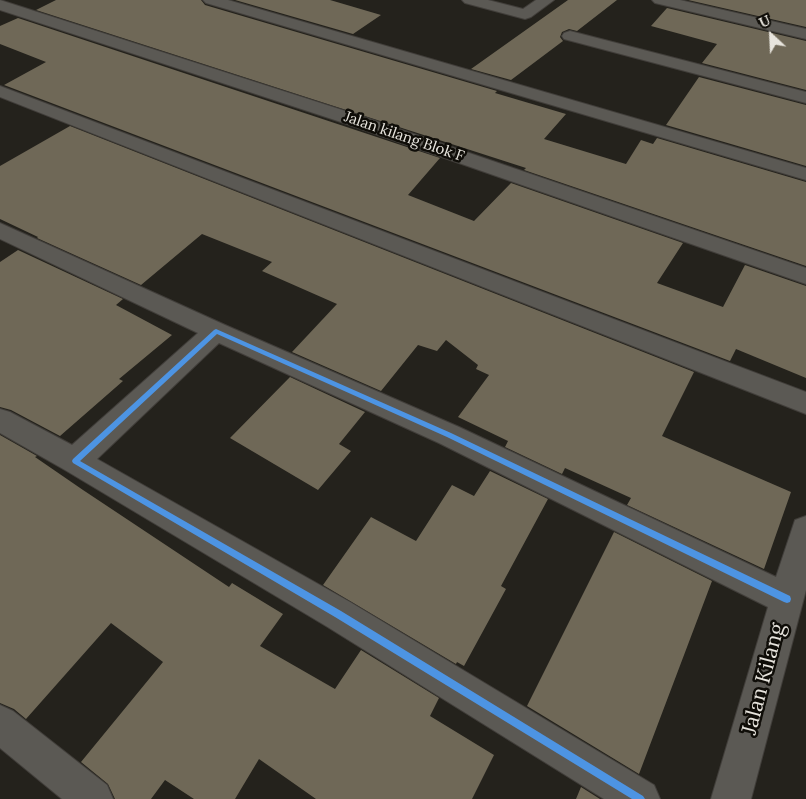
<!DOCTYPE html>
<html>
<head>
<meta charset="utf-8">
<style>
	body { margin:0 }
	#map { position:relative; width:806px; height:799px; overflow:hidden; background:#24221c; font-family:Lora,serif }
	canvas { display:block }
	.north { position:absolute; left:746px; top:10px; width:50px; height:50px; -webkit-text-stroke:4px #0f0d08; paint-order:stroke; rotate:335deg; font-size:14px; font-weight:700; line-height:20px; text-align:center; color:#e7e4dd }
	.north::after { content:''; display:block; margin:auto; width:18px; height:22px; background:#e7e4dd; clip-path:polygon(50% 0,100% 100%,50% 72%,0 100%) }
</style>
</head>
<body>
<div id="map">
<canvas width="806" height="799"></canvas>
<div class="north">U</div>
</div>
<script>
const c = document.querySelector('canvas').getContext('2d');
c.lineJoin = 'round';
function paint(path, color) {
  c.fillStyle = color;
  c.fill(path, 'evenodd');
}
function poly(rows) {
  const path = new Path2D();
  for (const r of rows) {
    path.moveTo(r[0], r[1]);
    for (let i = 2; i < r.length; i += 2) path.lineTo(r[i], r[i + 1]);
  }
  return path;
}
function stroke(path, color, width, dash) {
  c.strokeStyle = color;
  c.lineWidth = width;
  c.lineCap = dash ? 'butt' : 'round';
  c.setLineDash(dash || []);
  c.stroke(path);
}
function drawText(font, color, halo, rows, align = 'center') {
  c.font = font + ' Lora,serif';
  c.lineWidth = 5;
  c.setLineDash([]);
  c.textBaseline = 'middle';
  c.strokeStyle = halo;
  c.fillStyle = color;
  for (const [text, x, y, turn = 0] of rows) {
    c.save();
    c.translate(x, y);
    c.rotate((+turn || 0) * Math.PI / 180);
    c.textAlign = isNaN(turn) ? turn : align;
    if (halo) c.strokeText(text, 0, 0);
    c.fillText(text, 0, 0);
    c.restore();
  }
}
paint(poly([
	[56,0,201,0,205,5,497,91,495,93,566,114,544,139,626,164,641,140,653,144,657,138,806,182,806,266,524,170,526,168,36,10],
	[235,0,330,0,381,15,353,34],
	[568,0,617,0,577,31,569,29,562,32,560,37,563,41,511,80,471,69],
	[688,0,806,0,806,27],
	[667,8,806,41,806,90,702,63,717,44,651,26],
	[18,18,440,158,408,195,474,221,511,183,683,243,657,283,723,307,745,265,806,286,806,378,736,349,730,361,4,85,46,62,0,44,0,26],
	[699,77,806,105,806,166,666,125],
	[70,126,694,372,662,436,791,492,764,569,627,505,631,498,565,468,562,474,505,447,508,441,458,417,489,375,476,369,478,365,446,340,437,351,418,345,381,391,292,352,337,304,262,271,272,262,202,234,141,285,37,238,38,237,0,219,0,166],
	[18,250,123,299,116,305,172,335,119,379,123,381,60,436,11,410,0,407,0,262],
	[290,377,365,412,339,444,351,451,318,490,230,438],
	[0,435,37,456,35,457,83,490,229,587,232,583,283,614,260,646,335,689,361,650,439,698,430,716,494,755,472,799,316,799,259,759,235,799,194,799,165,780,151,799,115,799,108,784,81,762,163,662,111,623,26,719,14,709,0,703],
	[490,471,548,499,501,586,506,589,464,666,457,662,456,664,323,585,371,517,416,541,452,485,474,496],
	[614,532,712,581,639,774,527,706],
	[581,787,600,799,576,799]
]), '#6f6857');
const street = poly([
	[0,0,361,116,806,268,806,284,347,124,0,10,0,0],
	[203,0,228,0,806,168,806,180,206,3,203,0],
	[462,0,488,0,523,9,536,0,554,0,531,17,525,19,465,3,462,0],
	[652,0,680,0,806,29,806,39,655,3,652,0],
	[570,31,806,92,806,103,564,39,562,36,564,33,570,31],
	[0,86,806,392,806,414,0,97,0,86],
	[0,223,225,325,459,427,776,577,795,520,806,516,806,590,751,799,711,799,768,607,439,443,219,343,97,459,350,602,654,785,660,799,604,799,326,626,65,470,0,433,0,409,10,412,72,445,198,333,0,239,0,223],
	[0,705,13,711,107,785,113,799,62,799,0,748,0,705]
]);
stroke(street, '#413e3a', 2);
paint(street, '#5b5954');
paint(poly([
	[216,329,451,433,790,596,791,599,790,602,787,603,784,602,447,437,217,334,80,461,341,611,643,796,645,799,632,799,335,617,73,463,72,461,73,459,214,330,216,329]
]), '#4d94e3');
drawText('15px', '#e7e4dd', '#0f0d08', [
	["Jalan kilang Blok F",404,137,19]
]);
drawText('21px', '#e7e4dd', '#0f0d08', [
	["Jalan Kilang",764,679,-75]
]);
</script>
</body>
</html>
